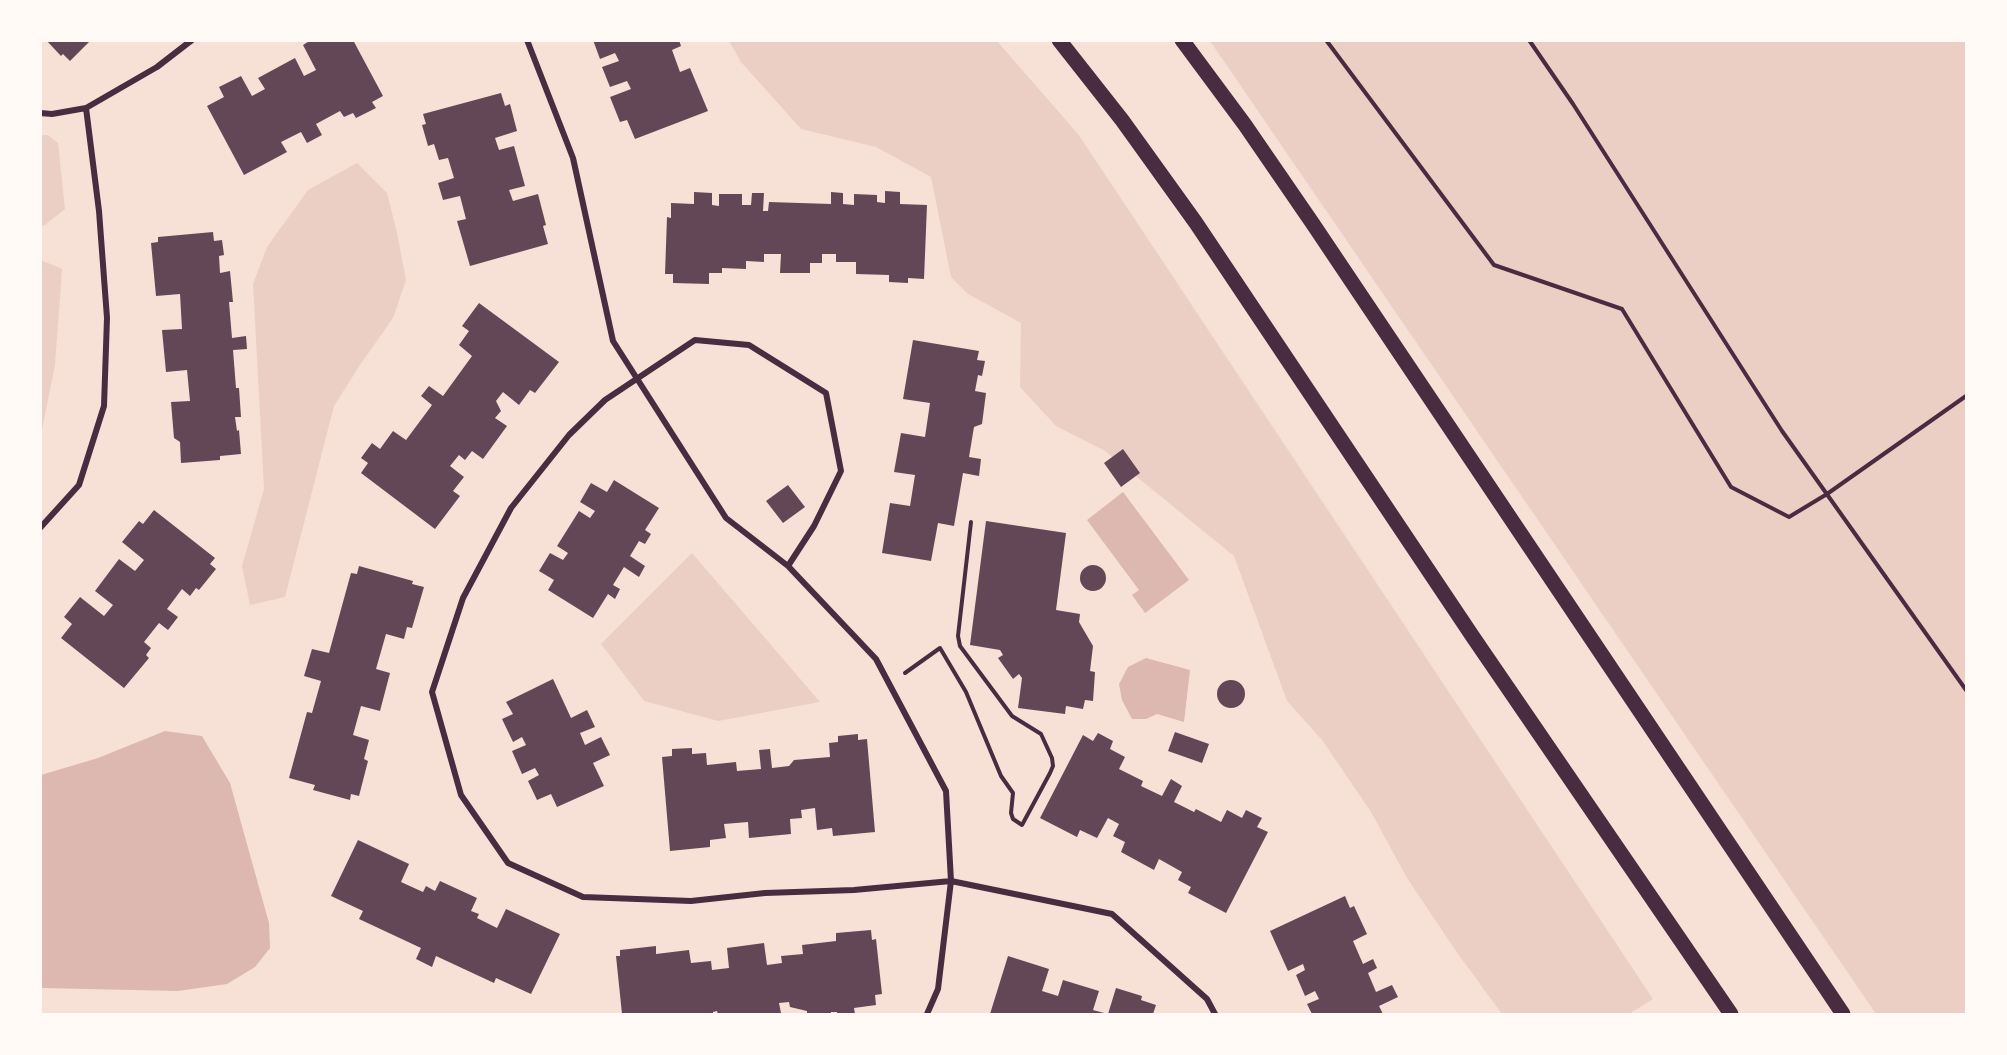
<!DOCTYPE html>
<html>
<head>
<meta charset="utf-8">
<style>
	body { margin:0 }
	#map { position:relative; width:2007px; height:1055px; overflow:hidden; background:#f7e1d7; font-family:Arial,sans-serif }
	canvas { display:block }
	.frame { position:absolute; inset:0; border:42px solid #fffaf5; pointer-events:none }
</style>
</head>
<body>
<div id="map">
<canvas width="2007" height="1055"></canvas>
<div class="frame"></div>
</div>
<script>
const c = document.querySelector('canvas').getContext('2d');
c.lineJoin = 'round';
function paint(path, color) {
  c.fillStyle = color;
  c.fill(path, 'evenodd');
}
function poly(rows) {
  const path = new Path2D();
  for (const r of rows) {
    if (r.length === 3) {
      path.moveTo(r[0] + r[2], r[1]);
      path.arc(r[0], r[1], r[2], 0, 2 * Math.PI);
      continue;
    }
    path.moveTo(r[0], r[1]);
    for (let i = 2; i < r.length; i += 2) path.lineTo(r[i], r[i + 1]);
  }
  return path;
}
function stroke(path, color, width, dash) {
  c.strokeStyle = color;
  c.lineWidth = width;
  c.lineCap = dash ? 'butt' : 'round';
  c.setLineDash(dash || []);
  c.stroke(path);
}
paint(poly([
	[729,41,997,41,1078,134,1653,999,1629,1014,1502,1014,1458,954,1407,878,1371,812,1322,740,1287,701,1234,556,1105,451,1056,426,1020,387,1021,323,968,294,951,277,931,177,876,147,801,129,741,62],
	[1210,41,1966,41,1966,1014,1876,1014],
	[41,135,48,135,58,143,65,209,45,225,41,226],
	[357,163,387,193,397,233,406,280,393,318,360,365,334,406,285,597,250,605,242,566,264,489,253,284,267,247,308,190],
	[41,260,62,269,55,365,41,435],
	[692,553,820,702,718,721,644,701,601,644]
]), '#ebcfc5');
paint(poly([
	[1123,492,1189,580,1145,613,1132,595,1139,590,1087,520],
	[1146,658,1190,670,1184,722,1157,714,1146,719,1132,719,1122,700,1119,684,1128,667],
	[165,731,202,736,230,783,269,923,270,948,255,967,227,984,178,991,41,988,41,775,98,758]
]), '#dcb8b0');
paint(poly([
	[46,40,91,40,70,61,63,54,61,56],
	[311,40,353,40,383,96,372,102,376,108,356,118,353,113,344,117,340,111,316,124,322,135,307,143,301,132,281,142,287,152,244,175,207,106,224,97,219,87,241,76,252,96,265,89,258,78,295,58,304,76,316,70,303,45],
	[593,40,679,40,681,46,672,50,680,72,690,68,708,111,635,139,627,120,620,122,610,97,631,89,627,81,610,87,602,67,619,61,615,53,600,59],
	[501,93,505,106,510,104,517,131,495,138,499,150,514,146,525,186,509,190,513,201,538,194,546,225,543,226,548,244,470,266,457,221,466,219,460,196,443,200,438,183,454,178,448,158,439,160,434,144,428,146,422,125,426,124,423,114],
	[885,191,900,192,900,204,927,205,924,279,908,278,908,283,889,282,889,275,856,274,856,262,836,262,836,254,822,254,822,263,810,263,810,273,780,273,781,254,764,254,764,262,746,261,746,269,722,268,722,273,709,273,709,284,673,283,673,274,665,274,667,217,671,218,671,203,694,204,694,192,712,193,712,205,719,206,719,194,742,194,742,205,751,205,752,193,764,193,763,211,768,211,769,202,831,204,831,192,843,193,843,204,854,205,854,194,877,195,877,202,885,203],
	[213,232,214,241,222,240,224,255,219,256,220,273,230,271,233,302,229,302,232,338,246,336,247,349,233,350,236,388,239,388,241,417,235,417,237,431,239,430,241,454,220,456,220,460,181,463,180,442,174,438,171,402,190,401,187,370,166,372,162,330,182,329,180,294,156,296,151,243,158,242,158,237],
	[479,303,559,362,535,393,530,390,519,405,503,392,496,401,501,411,495,418,507,426,483,459,472,451,465,460,459,455,450,466,464,477,453,491,460,496,435,529,361,473,368,463,361,458,372,443,380,449,393,431,406,440,432,405,421,396,429,386,443,396,472,356,459,345,469,331,462,326],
	[913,340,979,351,977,360,985,361,982,376,978,375,975,391,986,393,982,424,974,427,969,457,981,459,979,476,963,473,954,526,938,523,931,561,882,553,890,503,910,506,915,475,894,472,901,433,925,437,930,403,903,399],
	[1123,449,1140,473,1121,487,1104,463],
	[614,480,659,508,645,530,651,534,645,544,639,541,630,556,645,566,639,577,624,567,613,585,620,589,615,599,608,594,593,618,548,590,554,580,539,571,550,553,563,560,568,553,557,546,579,511,590,518,595,511,580,502,591,483,607,492],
	[788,485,805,507,783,523,766,501],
	[154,510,215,558,210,564,216,569,199,590,196,588,190,596,182,589,167,609,178,617,168,630,159,623,144,642,151,648,146,655,149,658,124,688,61,638,72,624,64,617,80,597,104,616,113,605,95,591,119,559,135,571,144,560,122,542,139,521,143,524],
	[986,521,1066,533,1056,610,1080,614,1079,622,1093,646,1090,671,1095,672,1093,701,1085,700,1083,709,1066,706,1065,714,1018,708,1022,678,1019,674,1013,679,998,658,1003,655,1000,650,970,645],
	[1093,578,13],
	[359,566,413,581,412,584,424,587,412,628,407,627,404,639,386,634,376,669,390,673,380,711,361,706,353,735,369,740,364,759,368,761,359,796,351,794,350,800,313,790,315,785,289,778,307,712,312,713,321,681,304,676,312,649,329,653,351,573,357,574],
	[553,679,571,718,587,710,595,727,580,733,585,745,601,737,610,755,593,763,604,786,557,807,551,794,537,800,528,781,539,775,535,768,522,774,512,751,526,745,522,737,513,742,502,719,513,714,506,702],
	[1231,694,14],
	[1175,732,1209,744,1202,763,1168,751],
	[1098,733,1113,741,1110,749,1125,757,1119,769,1143,781,1141,786,1162,796,1171,779,1182,786,1174,802,1194,812,1196,809,1221,822,1227,810,1242,818,1246,810,1262,818,1257,827,1268,832,1226,913,1188,893,1191,887,1178,880,1182,872,1159,859,1154,870,1121,852,1125,842,1113,836,1119,824,1108,818,1097,838,1080,830,1077,837,1040,818,1083,735,1093,741],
	[858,734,858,740,867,739,875,832,833,836,832,828,817,830,815,808,801,810,802,818,790,819,791,834,749,838,748,822,724,824,726,838,710,840,710,847,670,851,662,757,672,756,672,749,692,748,692,754,706,753,707,765,736,762,737,771,761,769,759,750,770,749,772,768,789,766,794,760,830,757,829,743,838,742,838,736],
	[358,840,409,864,401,882,423,892,426,886,435,891,440,881,477,898,471,911,479,914,477,918,497,928,506,909,560,934,531,994,496,978,494,983,436,956,432,967,416,959,421,948,359,919,363,911,331,896],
	[1345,896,1350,908,1354,906,1367,934,1353,941,1363,964,1373,959,1377,968,1368,973,1376,992,1392,985,1398,997,1379,1006,1383,1014,1312,1014,1307,1004,1319,999,1315,991,1305,996,1296,975,1305,970,1303,964,1288,971,1270,931],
	[871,930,872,940,876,939,882,994,875,995,876,1005,854,1008,855,1014,837,1014,837,1012,831,1012,831,1014,807,1014,807,1011,790,1007,789,1002,779,1003,781,1013,766,1014,718,1014,717,1011,713,1012,713,1014,622,1014,616,956,620,956,620,950,656,946,656,954,689,950,691,963,711,961,712,970,729,968,727,948,764,943,767,965,782,963,781,956,803,954,802,945,836,941,836,933],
	[1008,956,1049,969,1042,991,1058,996,1063,980,1099,991,1093,1010,1108,1014,990,1014],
	[1116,988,1142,996,1141,1000,1156,1005,1153,1014,1108,1014]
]), '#644757');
stroke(poly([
	[1326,40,1494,265,1622,309,1731,487,1789,517,1827,494,1966,396],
	[1529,40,1573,104,1782,431,1966,690],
	[905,673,940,648,966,692,1001,776,1013,793,1011,813,1013,819,1022,825,1050,773,1053,766,1052,758,1041,734,1012,716,960,646,958,636,971,522]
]), '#4a2c40', 4);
stroke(poly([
	[527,40,573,158,613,341,726,518,788,566,876,659,946,791,951,881,938,989,927,1014],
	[40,113,52,114,86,108,157,67,192,40],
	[40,528,79,485,104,406,107,318,99,211,86,108],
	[788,566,814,526,841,471,826,393,749,345,695,340,605,400,569,435,511,508,463,598,432,692,461,795,508,863,583,897,691,901,765,893,854,890,951,881,1112,914,1207,999,1215,1014]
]), '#4a2c40', 6);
stroke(poly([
	[1059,40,1122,120,1196,223,1473,637,1731,1014],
	[1182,40,1245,125,1313,224,1843,1014]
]), '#4a2c40', 15);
</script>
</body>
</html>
